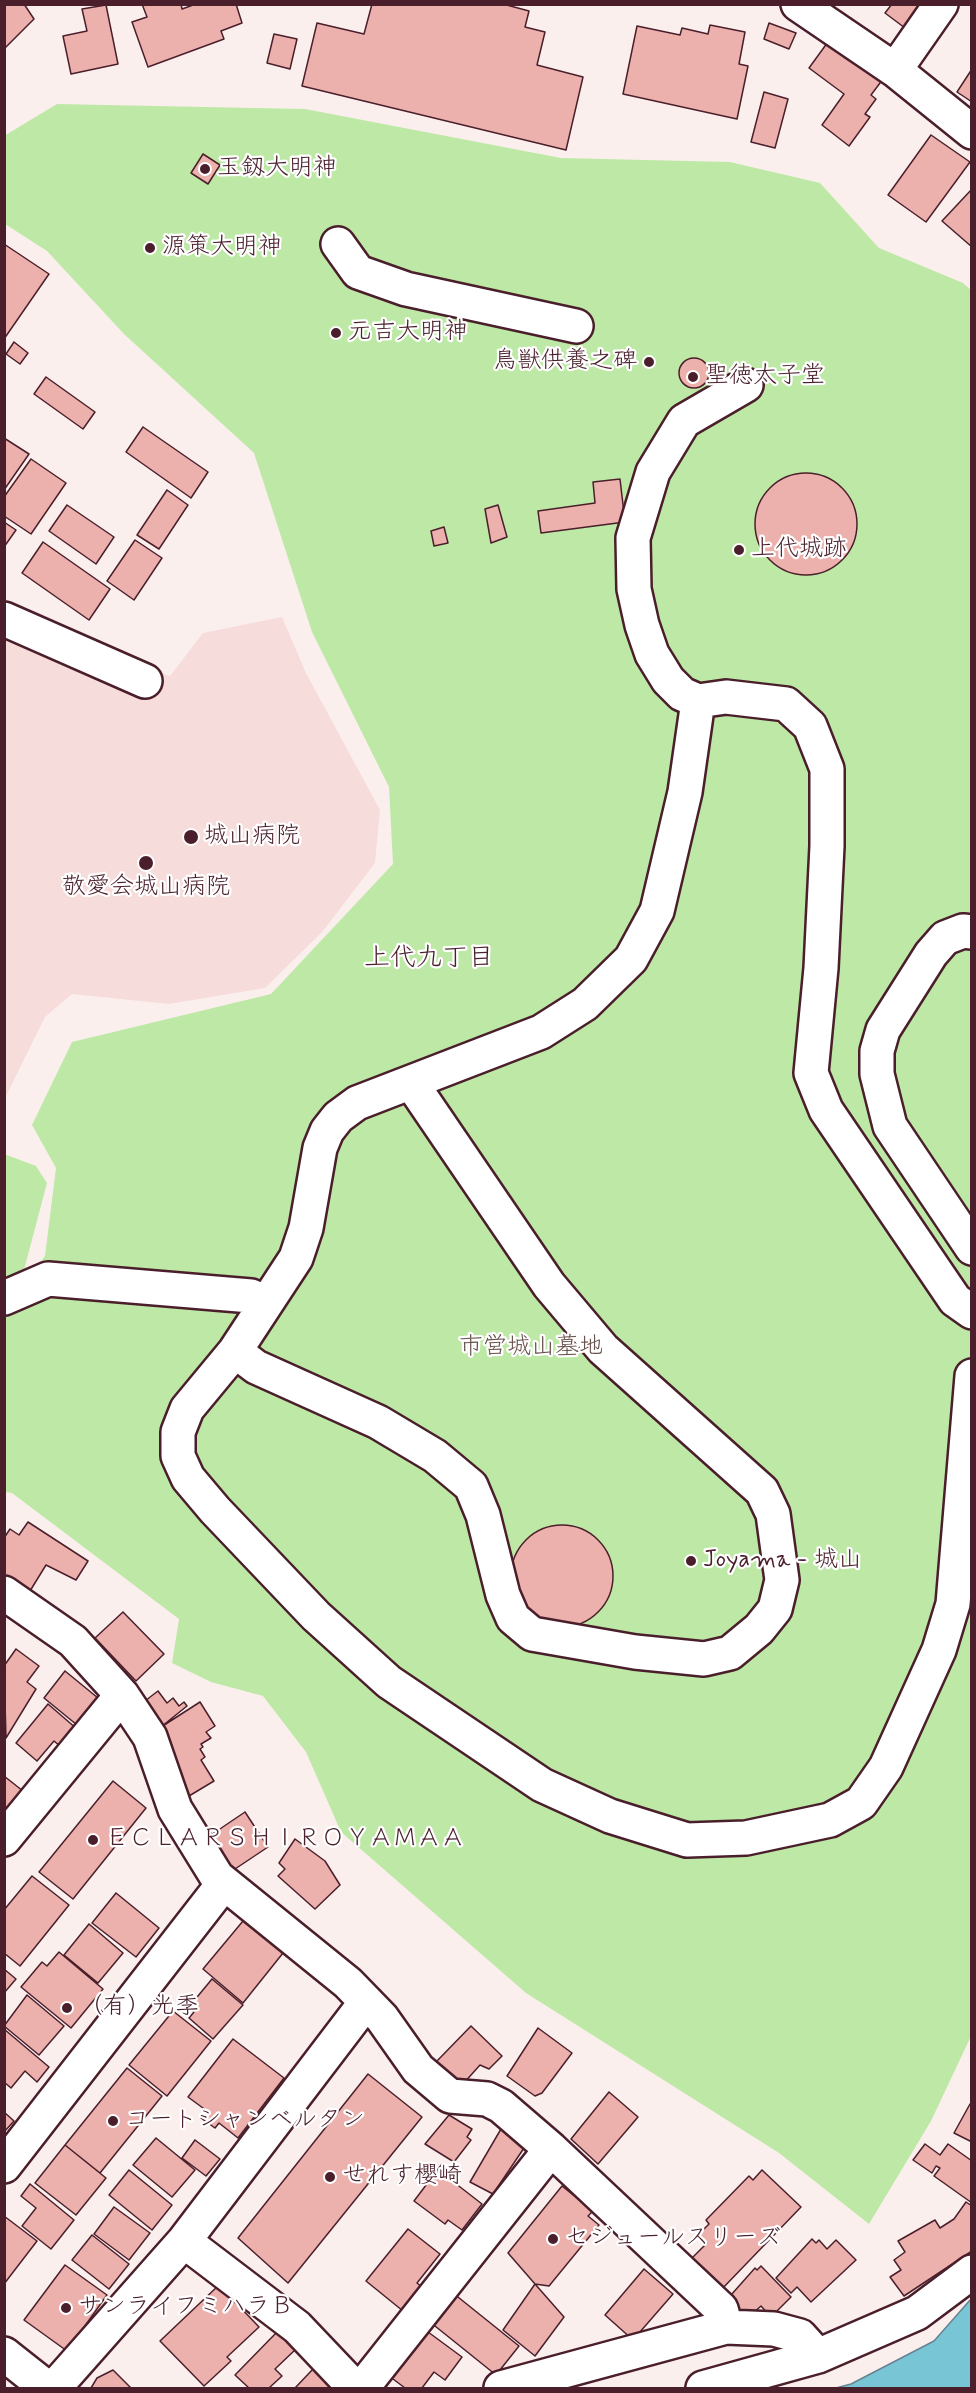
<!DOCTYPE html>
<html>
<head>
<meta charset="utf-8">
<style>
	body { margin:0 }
	#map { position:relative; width:976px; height:2393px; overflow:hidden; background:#fbefee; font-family:Mynerve,sans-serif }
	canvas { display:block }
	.frame { position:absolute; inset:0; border:6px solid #4a1f2b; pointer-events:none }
</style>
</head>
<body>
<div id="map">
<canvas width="976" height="2393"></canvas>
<div class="frame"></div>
</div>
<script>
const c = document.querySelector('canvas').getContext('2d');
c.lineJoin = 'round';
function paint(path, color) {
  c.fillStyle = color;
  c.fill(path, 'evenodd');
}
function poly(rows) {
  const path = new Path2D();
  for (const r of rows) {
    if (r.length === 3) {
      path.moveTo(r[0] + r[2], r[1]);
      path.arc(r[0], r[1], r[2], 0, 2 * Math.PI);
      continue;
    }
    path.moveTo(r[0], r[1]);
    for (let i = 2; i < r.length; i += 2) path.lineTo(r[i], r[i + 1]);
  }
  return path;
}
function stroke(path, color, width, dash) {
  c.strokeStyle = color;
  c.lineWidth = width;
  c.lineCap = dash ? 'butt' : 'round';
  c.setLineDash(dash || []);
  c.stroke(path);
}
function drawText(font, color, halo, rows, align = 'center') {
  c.font = font + ' Mynerve,"Klee One",sans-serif';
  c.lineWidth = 4.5;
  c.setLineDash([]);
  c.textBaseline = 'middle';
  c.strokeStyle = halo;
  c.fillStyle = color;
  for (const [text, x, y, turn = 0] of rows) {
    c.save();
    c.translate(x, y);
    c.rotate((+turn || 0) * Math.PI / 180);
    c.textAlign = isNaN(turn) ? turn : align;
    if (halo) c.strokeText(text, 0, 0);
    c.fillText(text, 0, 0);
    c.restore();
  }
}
paint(poly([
	[5,610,170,676,203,633,282,617,306,673,380,810,375,863,323,931,265,988,169,1004,72,994,45,1017,5,1098]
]), '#f6dcda');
paint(poly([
	[57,104,305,109,561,158,730,162,820,183,879,248,963,283,971,290,972,2034,931,2121,869,2224,779,2153,526,1993,341,1832,306,1752,263,1696,211,1682,172,1663,179,1619,12,1493,5,1492,5,1311,45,1256,56,1168,32,1125,72,1042,271,994,393,864,389,787,312,632,254,453,124,334,47,251,5,224,4,136],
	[4,1154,36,1166,47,1183,20,1285,4,1293]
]), '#bee8a5');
const water = poly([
	[971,2299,971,2388,836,2388,851,2384,934,2341,971,2299]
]);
paint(water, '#78c6d5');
stroke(water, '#668391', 1.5);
const building = poly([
	[4,4,24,4,34,19,4,49,4,4],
	[142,4,181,4,182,9,196,4,236,4,242,23,221,31,224,39,148,67,132,22,147,17,142,4],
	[372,4,503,4,529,11,525,27,545,32,537,65,583,77,566,150,302,86,317,23,364,34,372,4],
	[892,4,929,4,909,31,885,13,892,4],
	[106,5,118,64,71,74,63,36,87,31,82,9,106,5],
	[769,23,796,33,789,49,764,39,769,23],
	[710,25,745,32,739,64,748,66,737,119,623,94,637,26,680,35,682,28,708,34,710,25],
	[274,34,297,39,290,69,267,63,274,34],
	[833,35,886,75,871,95,876,99,865,114,870,117,849,146,822,125,844,94,809,68,833,35],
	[972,69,972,102,957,92,972,69],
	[764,92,788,99,775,148,751,142,764,92],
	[931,135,970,162,926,222,888,195,931,135],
	[203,154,220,165,208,184,191,173,203,154],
	[972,189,972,247,942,221,972,189],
	[4,244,49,274,4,339,4,244],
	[14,342,28,353,20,364,6,354,14,342],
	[694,373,15],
	[46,377,95,412,83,429,34,394,46,377],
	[143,427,208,472,191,498,126,452,143,427],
	[4,438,29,454,4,490,4,438],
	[31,459,66,483,31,534,4,516,4,497,31,459],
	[806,524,51],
	[620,479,625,522,541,533,538,511,595,503,593,482,620,479],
	[167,490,188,505,159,549,137,535,167,490],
	[67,505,114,537,96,564,49,531,67,505],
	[498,505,507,537,491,543,485,509,498,505],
	[4,522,16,530,4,547,4,522],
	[444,527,448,543,434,546,431,531,444,527],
	[135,540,162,558,134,600,107,581,135,540],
	[43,542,110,589,89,620,22,573,43,542],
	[28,1522,88,1561,76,1580,46,1565,30,1591,4,1575,4,1538,10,1529,19,1535,28,1522],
	[562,1576,51],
	[123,1612,164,1654,136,1681,95,1638,123,1612],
	[16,1649,39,1666,27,1682,36,1689,6,1738,4,1666,16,1649],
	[65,1671,98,1698,77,1725,44,1698,65,1671],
	[158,1691,167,1703,173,1698,179,1706,184,1702,187,1706,156,1731,137,1707,158,1691],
	[200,1702,215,1726,206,1732,211,1738,201,1744,203,1747,200,1749,205,1757,201,1760,214,1781,189,1796,169,1764,176,1760,158,1729,200,1702],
	[48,1704,77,1729,61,1747,54,1741,37,1761,16,1743,48,1704],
	[4,1776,23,1791,4,1814,4,1776],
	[113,1781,146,1808,73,1899,39,1872,113,1781],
	[245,1812,268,1847,232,1871,208,1837,245,1812],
	[295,1839,325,1861,340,1885,315,1909,278,1876,285,1869,279,1863,295,1839],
	[32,1876,69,1905,20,1966,4,1953,4,1910,32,1876],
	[116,1893,159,1928,136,1957,92,1923,116,1893],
	[248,1915,287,1948,243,2003,203,1969,248,1915],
	[89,1924,123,1953,98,1983,64,1955,89,1924],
	[59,1952,103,1989,71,2028,21,1987,42,1962,47,1966,59,1952],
	[4,1969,16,1979,4,1993,4,1969],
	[212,1979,243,2005,213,2039,189,2018,194,2012,188,2008,212,1979],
	[27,1995,64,2026,39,2055,4,2026,27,1995],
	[173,2011,211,2041,167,2096,129,2065,173,2011],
	[471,2026,502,2056,489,2069,480,2065,463,2084,456,2082,436,2062,471,2026],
	[538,2028,572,2053,542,2093,535,2096,507,2076,538,2028],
	[4,2029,49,2067,37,2082,25,2071,11,2088,4,2082,4,2029],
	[233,2039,284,2078,238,2138,219,2123,215,2128,201,2118,207,2111,188,2097,233,2039],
	[127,2068,162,2096,100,2173,65,2145,127,2068],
	[368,2074,422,2117,288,2283,238,2238,368,2074],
	[609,2092,638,2117,598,2164,571,2139,609,2092],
	[970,2104,972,2105,972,2142,954,2133,970,2104],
	[4,2112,14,2121,4,2132,4,2112],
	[449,2115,472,2129,467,2137,471,2140,454,2162,425,2144,449,2115],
	[501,2129,524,2148,493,2194,470,2182,501,2129],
	[156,2138,195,2170,172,2197,133,2165,156,2138],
	[195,2140,220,2159,206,2176,182,2158,195,2140],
	[925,2144,940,2155,948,2144,972,2161,972,2203,934,2176,940,2168,936,2166,932,2173,913,2160,925,2144],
	[65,2145,106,2178,76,2215,35,2183,65,2145],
	[442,2164,459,2177,455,2183,482,2204,462,2230,448,2220,445,2224,414,2201,442,2164],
	[129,2170,172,2205,152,2230,109,2195,129,2170],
	[762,2170,801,2207,720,2291,689,2261,707,2243,698,2235,709,2224,706,2220,749,2176,753,2180,762,2170],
	[30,2184,74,2220,51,2249,22,2226,36,2208,21,2196,30,2184],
	[562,2186,593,2211,588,2216,599,2225,549,2286,535,2284,508,2253,562,2186],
	[966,2202,972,2206,972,2251,904,2296,890,2277,901,2270,894,2260,905,2252,898,2241,935,2220,940,2228,954,2219,966,2202],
	[114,2207,150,2233,129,2260,94,2234,114,2207],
	[4,2216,37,2241,4,2284,4,2216],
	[408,2229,440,2254,417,2283,422,2287,403,2311,366,2281,408,2229],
	[92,2235,129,2264,109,2289,72,2260,92,2235],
	[812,2239,816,2243,819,2240,827,2249,836,2240,856,2260,811,2302,797,2287,791,2293,776,2278,812,2239],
	[65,2265,107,2295,67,2351,24,2320,65,2265],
	[761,2266,791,2297,771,2317,761,2306,751,2315,747,2311,743,2315,731,2303,735,2299,731,2295,755,2268,757,2270,761,2266],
	[644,2269,673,2294,633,2340,605,2315,644,2269],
	[535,2284,564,2317,535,2356,503,2330,535,2284],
	[219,2285,259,2327,227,2357,231,2361,204,2386,160,2341,219,2285],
	[453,2293,519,2346,496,2375,430,2322,453,2293],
	[424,2329,462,2357,445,2380,434,2372,422,2388,405,2388,389,2376,424,2329],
	[277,2332,296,2349,275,2369,282,2376,269,2388,249,2388,235,2375,277,2332],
	[314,2368,336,2388,295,2388,314,2368],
	[113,2370,131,2388,91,2388,97,2378,113,2370]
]);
paint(building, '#ecb1ac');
stroke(building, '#4a1f2b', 1.5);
const minor = poly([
	[798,4,895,70,972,132],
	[895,70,941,4],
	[338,244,358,272,406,289,576,326],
	[746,385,684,421,653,472,633,538,634,589,642,625,652,654,668,680,682,694,698,701,726,697,786,704,810,726,827,769,827,846,821,968,811,1073,826,1110,955,1300,972,1312],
	[4,619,145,681],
	[972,932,963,931,945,938,931,954,883,1030,877,1051,877,1074,890,1126,972,1248],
	[412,1084,549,1285,603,1349,762,1491,773,1514,782,1580,775,1609,759,1629,730,1653,704,1659,635,1652,532,1634,513,1618,503,1595,483,1515,471,1486,435,1456,378,1422,256,1367,235,1351,187,1409,178,1432,178,1456,188,1478,215,1510,316,1616,389,1682,542,1785,610,1816,687,1840,746,1838,830,1820,861,1803,886,1767,939,1650,953,1604,972,1376],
	[4,1298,48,1279,251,1296,266,1303],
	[235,1351,296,1258,306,1228,320,1148,327,1131,338,1117,357,1103,541,1032,585,1004,631,959,657,911,685,792,698,701],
	[4,1593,73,1641,122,1695,150,1737,175,1809,217,1877,348,1983,382,2018,418,2069,450,2096,487,2099,501,2106,551,2149,721,2309,726,2327],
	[4,1839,122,1695],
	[4,2166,224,1883],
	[184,2241,297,2327,355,2388],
	[4,2354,47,2388],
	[54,2388,184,2241,366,2002],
	[362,2388,551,2149],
	[501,2388,726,2327,774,2329,800,2336,818,2356],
	[703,2388,818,2356,917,2313,972,2272]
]);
stroke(minor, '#4a1f2b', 38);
stroke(minor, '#fff', 33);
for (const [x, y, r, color] of [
	[205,169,6,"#4a1f2b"],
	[150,248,6,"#4a1f2b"],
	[336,333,6,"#4a1f2b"],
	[649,362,6,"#4a1f2b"],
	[693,377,6,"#4a1f2b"],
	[739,550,6,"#4a1f2b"],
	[191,837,8,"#4a1f2b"],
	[146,863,8,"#4a1f2b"],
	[691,1561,6,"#4a1f2b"],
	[93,1840,6,"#4a1f2b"],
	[67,2008,6,"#4a1f2b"],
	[113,2121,6,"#4a1f2b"],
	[330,2177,6,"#4a1f2b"],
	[553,2239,6,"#4a1f2b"],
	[66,2308,6,"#4a1f2b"]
]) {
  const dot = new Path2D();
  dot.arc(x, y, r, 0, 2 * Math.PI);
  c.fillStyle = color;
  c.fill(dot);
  stroke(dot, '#fff', 2);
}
drawText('24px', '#4a1f2b', '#fff', [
	["玉釼大明神",217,169],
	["源策大明神",162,248],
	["元吉大明神",348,333],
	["鳥獣供養之碑",637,362,"right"],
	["聖徳太子堂",705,377],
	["上代城跡",751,550],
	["城山病院",204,837],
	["敬愛会城山病院",146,888,"center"],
	["Joyama - 城山",703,1561],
	["ＥＣＬＡＲＳＨＩＲＯＹＡＭＡＡ",105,1840],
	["（有）光季",79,2008],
	["コートシャンベルタン",125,2121],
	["せれす櫻崎",342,2177],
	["セジュールスリーズ",565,2239],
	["サンライフミハラＢ",78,2308]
], 'left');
drawText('24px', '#67514a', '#fff', [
	["市営城山墓地",531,1348]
]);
drawText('26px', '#4a1f2b', '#fff', [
	["上代九丁目",429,960]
]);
</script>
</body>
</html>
